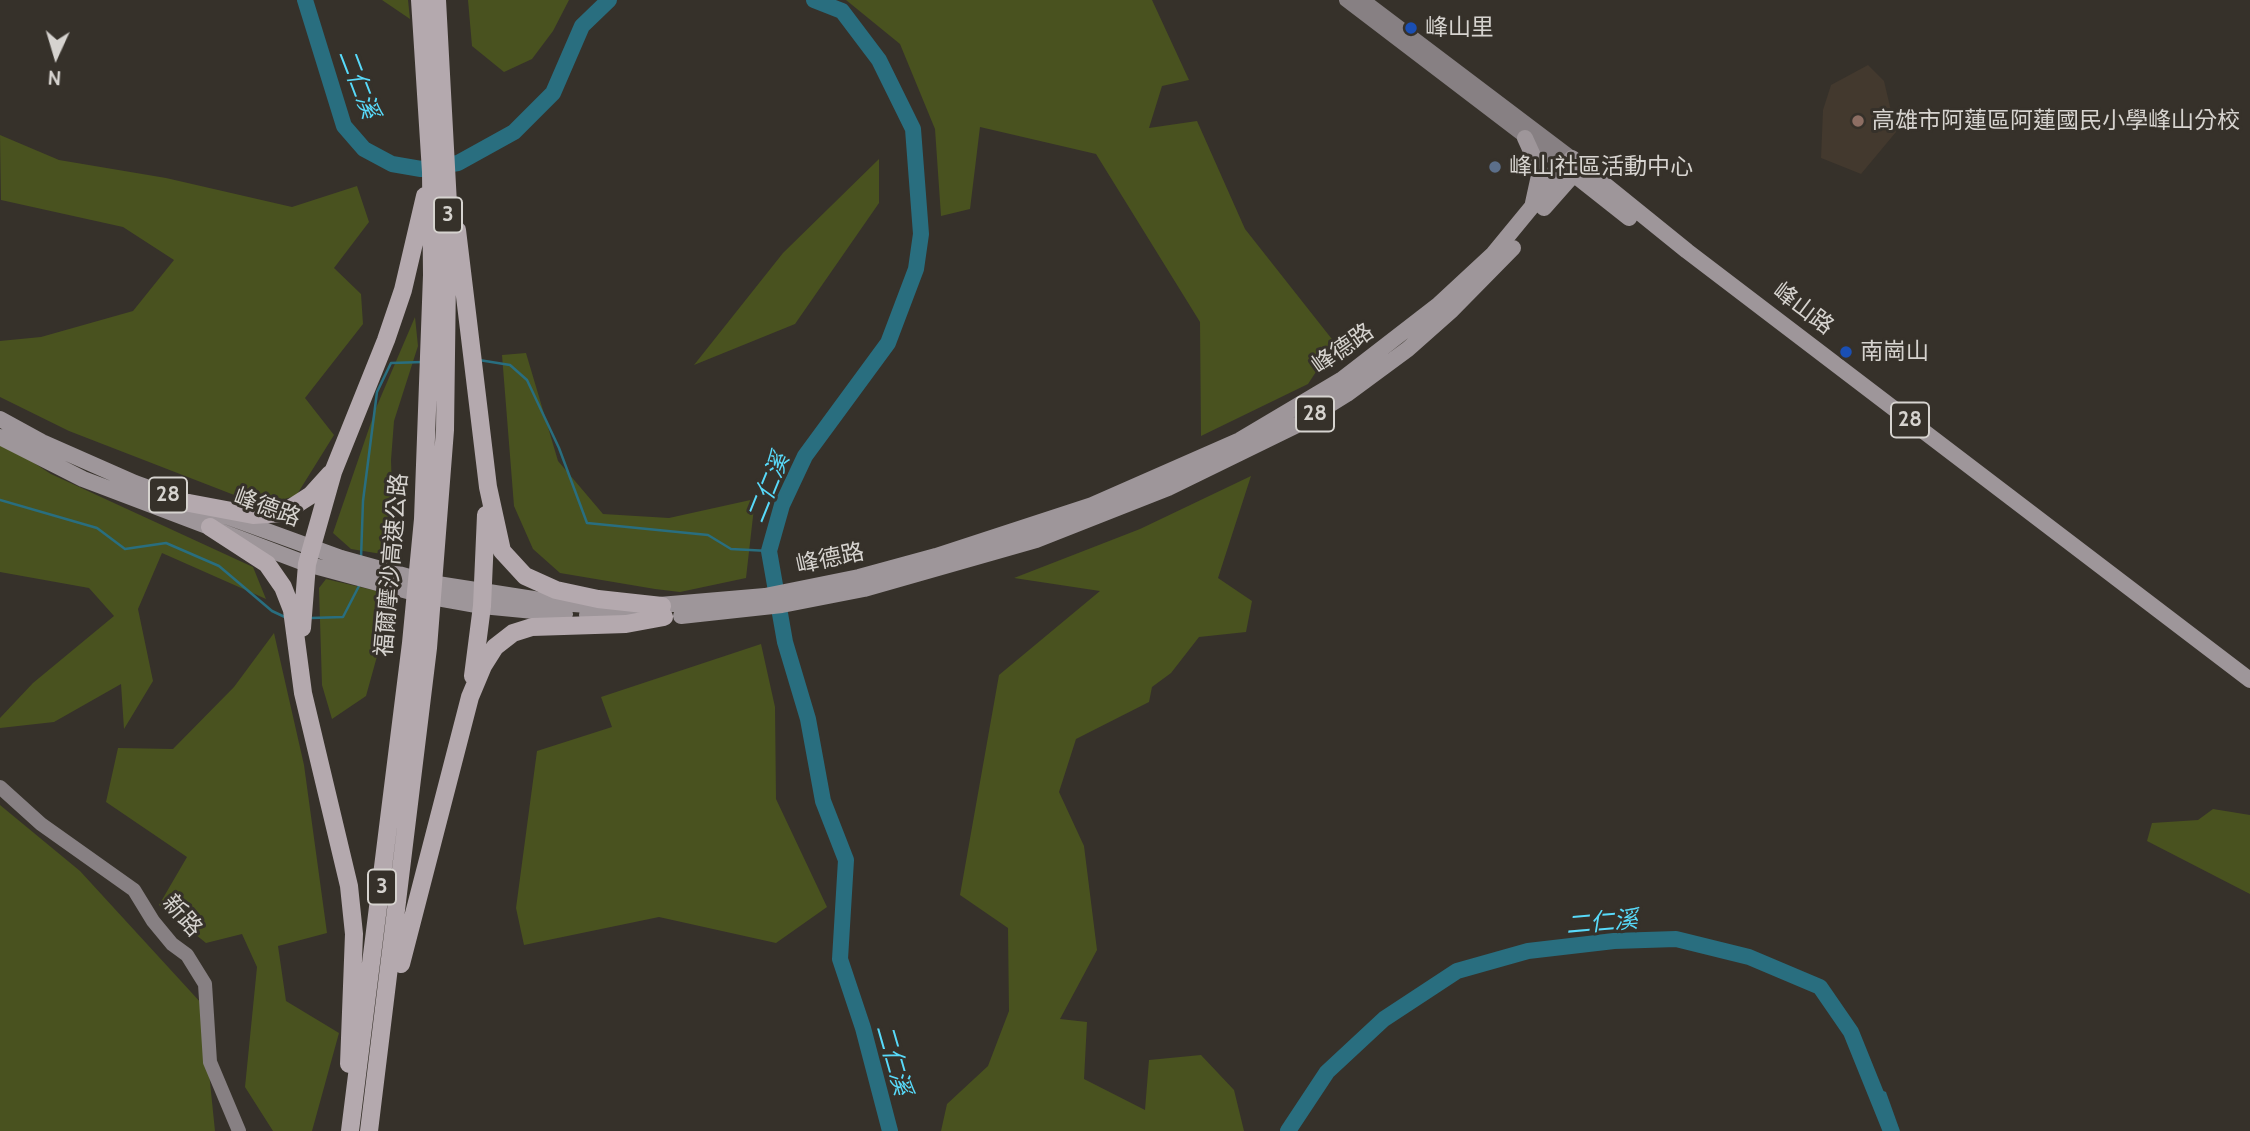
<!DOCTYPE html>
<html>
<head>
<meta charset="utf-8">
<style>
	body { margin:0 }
	#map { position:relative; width:2250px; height:1131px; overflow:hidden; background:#36312a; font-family:Cabin,sans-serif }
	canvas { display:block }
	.north { position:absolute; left:21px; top:21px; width:70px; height:70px; -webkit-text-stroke:5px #36312a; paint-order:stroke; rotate:184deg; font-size:19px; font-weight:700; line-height:28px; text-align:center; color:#d6d3cf }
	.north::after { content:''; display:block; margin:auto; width:24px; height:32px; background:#d6d3cf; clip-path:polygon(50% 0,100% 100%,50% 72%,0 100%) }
</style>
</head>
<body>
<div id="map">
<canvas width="2250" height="1131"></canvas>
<div class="north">N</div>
</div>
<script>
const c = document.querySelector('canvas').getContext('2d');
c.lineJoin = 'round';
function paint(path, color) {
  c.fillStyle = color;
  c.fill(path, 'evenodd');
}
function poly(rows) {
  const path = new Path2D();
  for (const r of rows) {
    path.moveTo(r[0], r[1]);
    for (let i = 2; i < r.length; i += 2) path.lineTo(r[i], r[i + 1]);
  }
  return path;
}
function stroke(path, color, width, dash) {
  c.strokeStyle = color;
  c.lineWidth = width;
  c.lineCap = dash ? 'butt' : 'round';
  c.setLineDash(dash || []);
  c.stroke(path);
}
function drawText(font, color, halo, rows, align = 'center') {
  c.font = font + ' Cabin,"Noto Sans TC",sans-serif';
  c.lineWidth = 6;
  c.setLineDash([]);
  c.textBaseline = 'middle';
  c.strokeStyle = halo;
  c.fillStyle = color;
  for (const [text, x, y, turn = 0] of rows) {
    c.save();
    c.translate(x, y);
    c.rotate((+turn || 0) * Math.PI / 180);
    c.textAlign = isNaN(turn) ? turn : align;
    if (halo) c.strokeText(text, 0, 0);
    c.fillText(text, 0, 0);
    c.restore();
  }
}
paint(poly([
	[1868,65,1884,81,1896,132,1861,174,1821,158,1823,110,1831,85]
]), '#43392e');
paint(poly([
	[382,0,408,0,410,19],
	[468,0,569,0,553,31,532,59,504,72,472,46],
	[846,0,1152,0,1189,80,1162,86,1149,128,1197,121,1245,229,1335,343,1308,384,1201,436,1200,322,1096,154,980,127,970,209,941,216,935,129,900,44],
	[0,135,59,160,166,178,292,207,357,186,369,222,334,268,361,294,363,324,305,398,334,435,296,496,260,505,69,431,0,397,0,341,41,337,133,311,174,260,123,227,1,200],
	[879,159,879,203,795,324,694,365,783,253],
	[415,317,418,346,394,421,391,460,394,556,351,549,333,533,376,408],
	[526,353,558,461,603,514,669,518,755,499,746,578,680,592,655,589,560,573,533,549,514,506,502,355],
	[0,441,51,474,253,567,266,599,162,553,138,609,153,681,124,729,121,684,54,722,0,728,0,718,33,683,114,616,89,588,0,572],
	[1251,476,1218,578,1252,601,1246,632,1199,637,1171,673,1152,687,1149,702,1076,739,1059,792,1084,846,1097,950,1060,1019,1087,1022,1084,1079,1145,1110,1149,1060,1201,1055,1234,1090,1244,1131,941,1131,947,1104,988,1066,1009,1011,1008,928,960,895,999,675,1100,591,1014,578,1140,529],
	[326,579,394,595,366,696,332,719,322,685,319,588],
	[274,633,304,765,327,933,278,946,286,1001,339,1033,312,1131,273,1131,245,1087,257,967,242,934,206,943,159,905,187,857,106,802,118,748,173,749,234,687],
	[761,644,775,707,776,799,827,907,776,943,659,917,524,945,516,908,537,751,612,727,601,697],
	[0,805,80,871,202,1004,215,1131,0,1131],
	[2213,809,2250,815,2250,894,2147,841,2152,823,2198,820]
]), '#49521f');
paint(poly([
	[1869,1085,1886,1092,1900,1131,1883,1131]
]), '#296e7f');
stroke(poly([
	[479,360,510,365,527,380,559,448,587,523,708,535,731,549,769,551],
	[0,500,97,528,125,549,166,543,219,566,272,611,287,618],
	[361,558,363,501,377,392,391,363,423,362],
	[311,618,343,617,359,586]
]), '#296e7f', 2.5);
stroke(poly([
	[305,0,344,126,364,149,392,164,421,169,458,163,514,132,553,93,582,26,609,0],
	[814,0,842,11,879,60,913,129,921,234,916,269,888,343,805,456,782,505,769,551,785,642,808,719,823,801,846,860,840,959,863,1028,890,1131],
	[1288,1131,1327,1072,1384,1019,1457,971,1528,951,1614,941,1676,939,1749,957,1820,987,1851,1032,1891,1131]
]), '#296e7f', 16);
stroke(poly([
	[1346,0,1565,167],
	[1363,0,1572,158],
	[0,787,41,824,134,890,153,921,172,944,187,955,205,984,210,1062,239,1131]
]), '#878083', 14);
stroke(poly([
	[1525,138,1540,171,1533,203],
	[1567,169,1629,218],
	[1544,208,1582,165],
	[0,419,42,442,135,483,341,558,431,583,559,603,602,606],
	[0,437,83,479,307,564,426,596,482,606,565,614],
	[648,606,765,596,859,577,936,556,1092,505,1240,440,1341,380,1438,305,1493,254,1572,158,1687,251,2250,680],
	[587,615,638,616],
	[681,616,782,605,864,589,1036,540,1168,488,1297,425,1347,394,1408,349,1452,310,1513,248]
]), '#9e969a', 16);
stroke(poly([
	[457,230,488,487,502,551,525,576,556,590,598,599,662,606],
	[189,503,253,515,283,513,311,495,330,474],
	[210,527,267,564,283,587,292,610,303,693,349,886,354,934,349,1064],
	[302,628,307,564,333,472,386,340,403,290,425,196],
	[473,676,482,606,486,515],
	[401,964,470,697,483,666,495,647,513,633,532,627,626,624,664,617],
	[350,1131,411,643,423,519,432,275,431,172,420,0],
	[369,1131,428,648,445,430,448,204,437,0]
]), '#b4a9ae', 18);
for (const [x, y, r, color] of [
	[1411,28,7,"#1a4fb4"],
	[1858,121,7,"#8d6e63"],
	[1495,167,7,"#5c6f8a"],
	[1846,352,7,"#1a4fb4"]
]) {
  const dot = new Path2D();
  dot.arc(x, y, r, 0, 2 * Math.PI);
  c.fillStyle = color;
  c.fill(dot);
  stroke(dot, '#36312a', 2.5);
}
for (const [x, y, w] of [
	[448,215,28],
	[1315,414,38],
	[1910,420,38],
	[168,495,38],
	[382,887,28]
]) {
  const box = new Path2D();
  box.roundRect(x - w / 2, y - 17.5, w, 35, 5);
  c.fillStyle = '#36312a';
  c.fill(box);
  stroke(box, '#d6d3cf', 2);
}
drawText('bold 21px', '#d6d3cf', null, [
	["3",448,215],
	["28",1315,414],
	["28",1910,420],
	["28",168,495],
	["3",382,887]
]);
drawText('23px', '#d6d3cf', '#36312a', [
	["峰山里",1425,28],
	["高雄市阿蓮區阿蓮國民小學峰山分校",1872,121],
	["峰山社區活動中心",1509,167],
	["南崗山",1860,352]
], 'left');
drawText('23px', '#d6d3cf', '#36312a', [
	["峰山路",1803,309,37],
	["峰德路",1343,349,-35],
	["峰德路",267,508,20],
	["峰德路",830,559,-12],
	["福爾摩沙高速公路",392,565,-85],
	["新路",182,916,49]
]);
drawText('italic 24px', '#58dafa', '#36312a', [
	["二仁溪",358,84,69],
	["二仁溪",769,488,-68],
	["二仁溪",1602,923,-5],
	["二仁溪",893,1060,74]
]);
</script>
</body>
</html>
